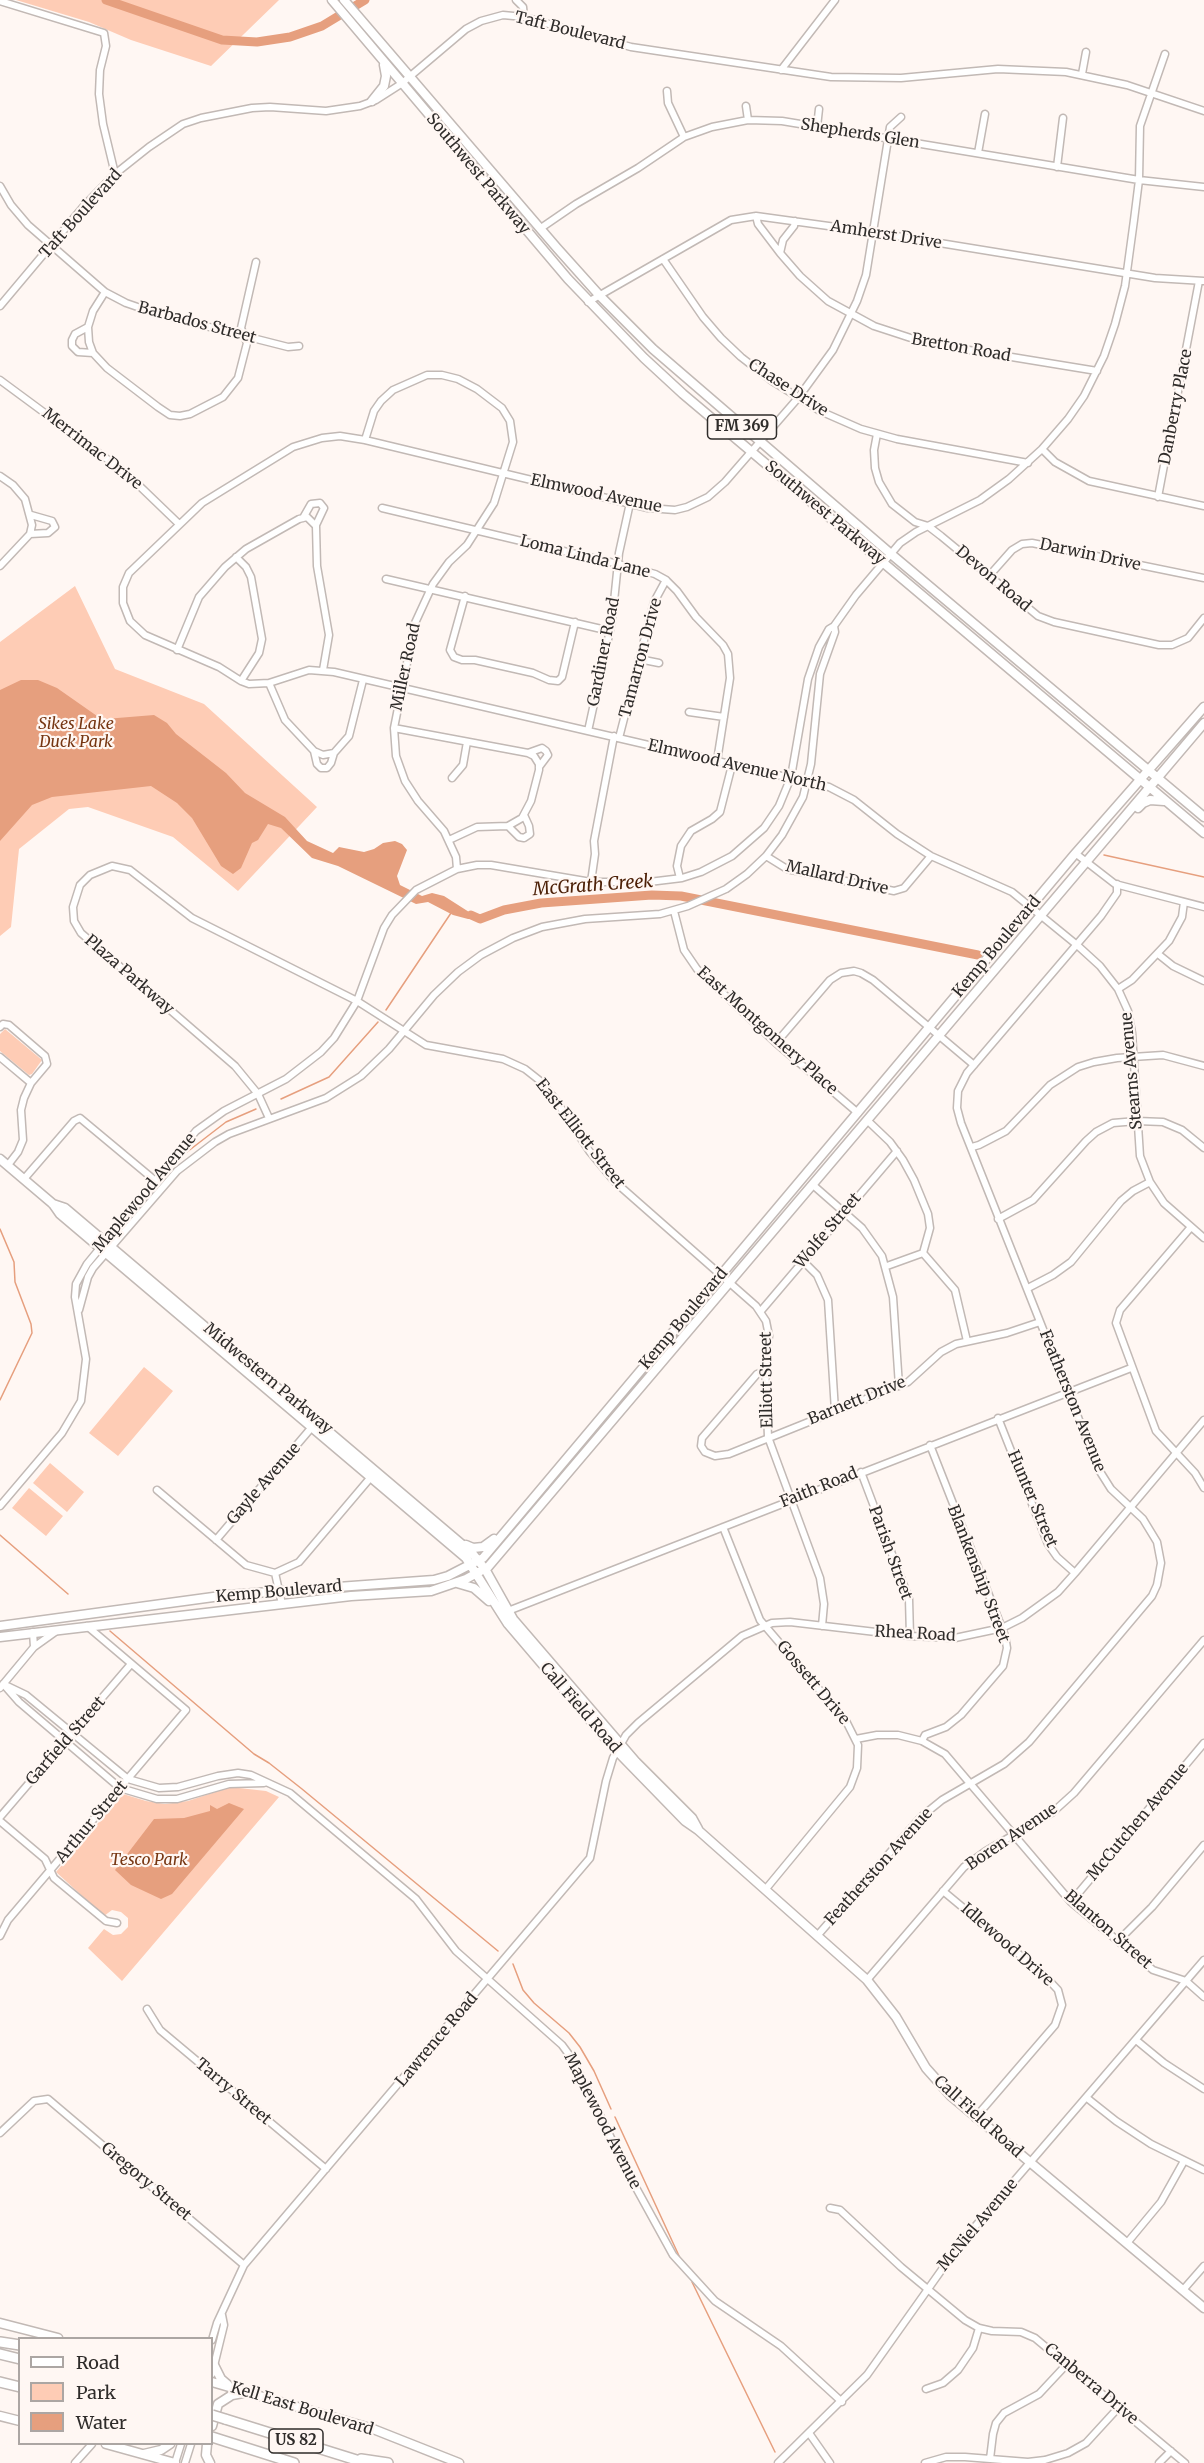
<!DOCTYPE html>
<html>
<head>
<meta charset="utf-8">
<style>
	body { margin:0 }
	#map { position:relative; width:1204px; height:2463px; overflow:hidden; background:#fff7f3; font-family:Merriweather,serif }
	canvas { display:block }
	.legend { position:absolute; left:18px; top:2337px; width:195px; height:108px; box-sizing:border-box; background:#fff7f3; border:2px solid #aca6a3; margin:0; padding:8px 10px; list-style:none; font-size:18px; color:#2f2c2a }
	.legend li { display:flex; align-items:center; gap:12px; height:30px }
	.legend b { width:30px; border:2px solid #aca6a3 }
</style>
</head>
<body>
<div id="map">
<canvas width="1204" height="2463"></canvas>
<ul class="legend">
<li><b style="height:8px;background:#fff"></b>Road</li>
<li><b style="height:16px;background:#feccb5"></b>Park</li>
<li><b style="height:16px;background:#e69f7e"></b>Water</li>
</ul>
</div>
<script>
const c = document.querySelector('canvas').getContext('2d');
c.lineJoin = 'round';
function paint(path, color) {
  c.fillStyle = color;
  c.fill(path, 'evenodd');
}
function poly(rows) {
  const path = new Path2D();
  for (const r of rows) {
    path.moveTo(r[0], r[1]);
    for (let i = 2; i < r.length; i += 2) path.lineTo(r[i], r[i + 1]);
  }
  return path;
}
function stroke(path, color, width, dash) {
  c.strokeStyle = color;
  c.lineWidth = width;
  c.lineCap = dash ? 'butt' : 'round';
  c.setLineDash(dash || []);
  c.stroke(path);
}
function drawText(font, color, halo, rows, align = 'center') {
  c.font = font + ' Merriweather,serif';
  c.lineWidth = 4.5;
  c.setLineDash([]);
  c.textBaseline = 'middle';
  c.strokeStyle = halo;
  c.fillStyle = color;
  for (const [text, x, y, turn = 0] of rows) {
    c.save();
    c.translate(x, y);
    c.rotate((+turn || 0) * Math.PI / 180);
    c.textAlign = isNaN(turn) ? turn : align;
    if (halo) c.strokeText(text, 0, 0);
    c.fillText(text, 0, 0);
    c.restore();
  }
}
paint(poly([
	[16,0,279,0,211,66,131,40,89,22],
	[75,586,115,669,204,704,317,807,238,891,173,837,88,807,69,809,19,849,11,927,0,936,0,642],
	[5,1029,42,1060,32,1074,29,1075,0,1051,0,1034],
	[144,1367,173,1391,118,1456,89,1433],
	[50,1463,84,1492,67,1512,33,1483],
	[29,1488,63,1516,46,1536,12,1508],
	[230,1787,266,1791,279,1797,122,1981,88,1948,104,1929,113,1935,121,1934,128,1927,128,1918,121,1912,112,1910,104,1916,56,1872,123,1794,146,1801,165,1804,188,1801]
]), '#feccb5');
paint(poly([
	[21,680,38,680,57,688,97,716,105,719,154,715,167,723,176,734,226,773,245,793,285,817,307,841,333,853,339,847,364,852,374,849,383,843,395,841,402,844,407,850,397,876,400,885,422,896,432,893,444,896,480,919,468,919,453,915,428,902,416,904,338,866,312,858,281,828,268,824,258,840,252,843,241,868,233,874,221,866,192,818,177,803,151,786,52,797,32,805,0,841,0,690],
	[229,1803,244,1809,172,1894,161,1899,131,1885,115,1870,154,1819,184,1818,210,1811,210,1805,217,1809]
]), '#e69f7e');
stroke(poly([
	[1104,855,1204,877],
	[386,1010,451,913],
	[281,1099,329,1077,378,1022],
	[187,1152,226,1122,256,1109],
	[0,1229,14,1262,15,1282,31,1324,32,1333,0,1400],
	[0,1535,68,1594],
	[110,1631,254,1754,269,1763,302,1789,498,1951],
	[513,1964,523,1990,534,2003,569,2033,580,2047,594,2071,611,2109],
	[615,2117,680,2258],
	[692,2282,775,2452]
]), '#e69f7e', 1.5);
stroke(poly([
	[106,0,222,40,257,42,290,37,322,26,365,0],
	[471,915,480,919,504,910,541,903,652,895,681,896,978,955]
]), '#e69f7e', 9);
const minor = poly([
	[516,0,523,7,524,17],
	[0,1,104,33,106,46,100,70,99,94,103,124,115,174],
	[781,70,835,0],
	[1082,74,1086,52],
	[667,91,668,103,684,137],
	[746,106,748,120],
	[901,117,890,127,866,275,857,301,833,350,798,398,725,482,708,497,687,507,675,510,648,508,365,440,340,436,322,438,293,447,202,503,129,573,123,587,123,603,130,621,145,635,219,667,241,681,249,684,269,683,309,670,334,672,829,787,854,800,897,834,931,856,1012,892,1077,945,1100,966,1118,989,1128,1011,1132,1033,1140,1156,1150,1182,1164,1203,1204,1238],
	[817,127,819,109],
	[978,153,985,114],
	[1057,167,1063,118],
	[0,186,11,205,28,225,105,292,126,303,158,314,288,347,299,346],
	[756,216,758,224,780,253],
	[795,221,794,226,783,240,780,253,800,276,828,301,874,326,926,343,1097,371],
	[541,228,576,204,638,168,684,137,712,127,748,120,782,121,1139,180,1204,187],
	[663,259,703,317,721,338,741,357,772,381,820,411,861,429,897,439,1028,463],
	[105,292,93,311,88,327,89,342,93,353,107,368,158,407,170,415,180,416,190,414,223,397,238,378,247,343,241,328,256,262],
	[588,302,731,220,756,216,872,232,1155,278,1204,281],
	[0,306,84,206,115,174,149,147,183,124,201,118,252,108,270,107,326,111,360,106,376,100,401,84,466,29,481,21,503,15,524,17,631,47,831,77,901,78,998,69,1066,72,1127,85,1204,111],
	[88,327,75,334,72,340,72,346,78,352,93,353],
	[0,380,126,473,179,524],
	[877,434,874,450,875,468,879,482,892,504,915,522,928,526,941,536,1038,616,1054,622,1159,645,1172,645,1188,638,1204,618],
	[365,440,374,411,381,401,393,390,427,375,442,375,458,379,477,389,502,408,510,421,513,442,494,503,467,545,449,562,433,584,415,623,394,728,396,756,405,781,418,801,444,831,456,857,457,869],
	[1042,449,1055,462,1089,481,1204,506],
	[0,476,13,485,25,499,32,525,30,534,0,566],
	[1158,497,1199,281],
	[382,508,618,564,655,574,666,580,677,591,696,617,723,645,728,654,730,678,717,761],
	[303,518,311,504,320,503,324,508,316,525],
	[30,534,48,533,55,527,52,521,31,515],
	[236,557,246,567,251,577,262,639,259,653,241,681],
	[989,576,1012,550,1022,544,1032,543,1204,578],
	[386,579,610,631],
	[465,596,450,650,454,657,462,660,475,660,533,673,549,680,558,681,562,677,575,622],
	[177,650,199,597,225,567,246,549,299,519,307,517,316,526,317,566,329,635,323,670],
	[639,659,659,663],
	[269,683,285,720,314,751,323,755,334,753,349,736,363,680],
	[689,712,724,717],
	[394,728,528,753,534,756,539,764,539,770,531,801,522,818,508,826,477,827,449,840],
	[588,731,612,621,619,553,630,503],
	[619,738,654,602,666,580],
	[314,751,317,764,321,768,327,768,331,763,334,753],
	[528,753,542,748,546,751,548,755,539,767],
	[452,778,463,765,467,742],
	[508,826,519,837,524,838,530,834,529,826,524,815],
	[1075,853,1115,884,1204,907],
	[766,856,787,869,894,891,904,888,931,856],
	[680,878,677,866,681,846,691,831,712,819,720,812,732,765],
	[591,882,595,854,594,841,614,736],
	[674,911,684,950,697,969,776,1043,858,1113],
	[1158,954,1173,966,1204,981],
	[1118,989,1132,980,1169,941,1182,917,1184,902],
	[0,1027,3,1024,9,1025,45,1056,47,1064,31,1083,0,1057],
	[776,1043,830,980,841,973,854,971,861,973,873,980,974,1065],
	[269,1118,258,1094,235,1066,81,933,74,921,73,907,80,885,90,875,112,866,130,870,192,918,357,1001,426,1045,503,1059,525,1069,539,1080,555,1099,590,1152,614,1181,756,1306,766,1321,769,1336,765,1362,768,1437,820,1578,824,1604,822,1626],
	[868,1121,890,1142,903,1160,914,1180,928,1214,930,1228,923,1253,955,1290,967,1341],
	[972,1147,979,1145,1006,1131,1050,1085,1078,1067,1094,1062,1117,1058,1163,1055,1204,1066],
	[8,1165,18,1152,23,1140,21,1110,24,1098,31,1083],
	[24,1179,74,1121,80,1118,158,1183],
	[813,1185,862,1228,882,1256,893,1297,899,1386],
	[998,1219,1033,1200,1086,1141,1096,1132,1113,1123,1137,1121,1163,1122,1182,1130,1204,1148],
	[1191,1227,1120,1310,1116,1323,1156,1431,1195,1473,1204,1488],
	[803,1261,817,1275,828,1300,835,1411],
	[887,1266,923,1253],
	[1028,1288,1053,1275,1071,1262,1121,1201,1133,1191,1150,1182],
	[79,1310,88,1277,93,1268,177,1171,215,1142,229,1134,326,1098,361,1076,389,1049,434,995,458,972,481,955,513,938,542,927,585,919,660,914,688,906,726,889,747,874,766,856,782,835,803,797,811,764,820,674,835,632,834,626],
	[760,1312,897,1151],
	[766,1370,757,1374,702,1438,701,1446,705,1452,715,1456,729,1454,908,1382,941,1352,956,1344,1007,1333,1040,1322],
	[998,1418,1048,1544,1057,1557,1075,1573],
	[861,1472,909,1599,910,1636],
	[157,1490,246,1565,275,1573,282,1604],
	[0,1506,62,1433,81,1401,86,1359,75,1297,76,1284,87,1264,196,1131,224,1111,286,1079,321,1052,334,1038,357,1001,384,928,392,915,416,890,457,869,477,865,491,865,591,882,649,882,682,878,701,872,732,856,764,828,779,806,791,777,808,679,819,647,829,629,834,626,856,595,900,543,916,532,980,500,1009,479,1042,449,1068,419,1084,396,1104,356,1115,324,1125,286,1134,220,1139,180,1140,126,1165,54],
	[723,1527,760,1620,846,1721,858,1745,857,1768,850,1787,765,1890],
	[216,1540,312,1427],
	[275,1573,299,1562,371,1477],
	[508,1611,1131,1368],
	[34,1647,55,1632],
	[3,1684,26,1695,128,1779,159,1788,178,1787,218,1776,238,1773,251,1775,290,1793,416,1899,456,1951,562,2045,573,2060,629,2175,673,2255,715,2301,781,2346,842,2402],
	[5,1686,19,1702,120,1788,157,1799,177,1799,229,1784,264,1783],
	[0,1688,34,1647,33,1632],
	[856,1739,877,1735,898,1735,922,1741,945,1754,1071,1902,1153,1970,1186,1981,1204,1997],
	[922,1741,925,1735,946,1727,961,1715,1003,1666,1007,1648,1005,1636,930,1445],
	[0,1817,131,1664],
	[0,1821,45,1859,54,1878,106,1921,117,1923],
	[943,1891,1044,1975,1058,1990,1062,2005,1055,2025,975,2118],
	[1071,1902,1204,1743],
	[0,1936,8,1920,186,1710,87,1626],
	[817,1936,921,1817,942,1800,1004,1764,1029,1742,1152,1596,1157,1585,1161,1563,1157,1542,1143,1519,1111,1489,1099,1470,961,1123,957,1108,958,1091,967,1073,1101,916,1117,893,1117,884],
	[1118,1941,1152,1907,1204,1845],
	[867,1980,964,1867,986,1851,1053,1812,1074,1793,1204,1640],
	[147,2009,160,2030,326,2169],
	[1136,2040,1164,2063,1204,2089],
	[1087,2098,1116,2121,1151,2144,1204,2170],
	[0,2133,34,2101,48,2099,244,2265],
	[830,2208,840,2210,901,2267,965,2320,979,2328,992,2331,1021,2332,1035,2338,1185,2463],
	[1127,2243,1161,2202,1184,2161],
	[1183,2290,1204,2266],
	[212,2340,217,2323,244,2265,590,1858,606,1781,613,1758,626,1735,638,1723,742,1636,772,1623,790,1622,910,1636,955,1638,1002,1628,1022,1618,1058,1592,1075,1573,1204,1420],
	[212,2374,224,2325,222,2315],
	[926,2389,943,2383,958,2370,973,2348,979,2328],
	[809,2433,830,2463],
	[990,2459,993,2434,996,2423,1004,2413,1039,2394,1067,2364],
	[75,2463,92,2444],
	[175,2463,181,2444],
	[185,2463,191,2444],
	[778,2463,867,2375,960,2244,1204,1960],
	[925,2463,946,2457,965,2457,1028,2462,1045,2460,1068,2453,1086,2443,1119,2407],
	[1159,2463,1171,2451]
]);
const major = poly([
	[332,0,568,279,644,358,683,394,1204,833],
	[344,0,557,248,600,296,653,349,891,554,1204,817],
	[372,101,384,86,386,76,384,65],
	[1138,808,1143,803,1150,800,1164,801],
	[0,1159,53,1204,60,1214,466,1558,508,1624,612,1746,685,1821,698,1830,867,1980,896,2017,926,2068,951,2096,1204,2308],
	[53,1204,65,1208,472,1553,485,1569,513,1619,636,1762,692,1818,698,1829],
	[466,1545,473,1548,483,1547,494,1539],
	[457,1583,474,1588,489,1601],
	[0,1626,228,1595,434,1580,448,1576,483,1558,1074,855,1204,707],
	[0,1637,351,1596,431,1591,466,1579,488,1567,1204,723],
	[0,2323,58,2338],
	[214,2365,221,2379,228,2385],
	[212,2382,373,2429,459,2463],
	[0,2416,20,2421],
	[212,2426,218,2404,232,2395,243,2393],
	[106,2444,175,2463],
	[207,2444,206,2455,210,2463],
	[144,2454,161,2450,170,2444]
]);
const highway = poly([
	[0,2342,20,2345],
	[0,2354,20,2359],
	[0,2382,20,2387],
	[225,2419,366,2463],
	[212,2437,294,2463],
	[361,2459,388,2463]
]);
stroke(minor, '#c2b9b5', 9);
stroke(major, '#c2b9b5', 11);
stroke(highway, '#c2b9b5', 12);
stroke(minor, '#fff', 6);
stroke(major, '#fff', 8);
stroke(highway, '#fff', 9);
const highwayBridge = poly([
	[212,2415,225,2419]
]);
stroke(highwayBridge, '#c2b9b5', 12, []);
stroke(highwayBridge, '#fff', 9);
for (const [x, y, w] of [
	[742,427,69],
	[296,2441,54]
]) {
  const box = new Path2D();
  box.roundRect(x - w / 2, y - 12, w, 24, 4.5);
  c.fillStyle = '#fff7f3';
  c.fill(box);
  stroke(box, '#2f2c2a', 1.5);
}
drawText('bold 15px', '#2f2c2a', null, [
	["FM 369",742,427],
	["US 82",296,2441]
]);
drawText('16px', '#2f2c2a', '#fff7f3', [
	["Taft Boulevard",570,31,14],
	["Shepherds Glen",860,134,9],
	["Southwest Parkway",478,174,50],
	["Taft Boulevard",81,214,-48],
	["Amherst Drive",886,235,9],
	["Barbados Street",197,323,15],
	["Bretton Road",961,348,10],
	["Chase Drive",788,388,33],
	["Danberry Place",1176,407,-79],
	["Merrimac Drive",92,449,38],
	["Elmwood Avenue",596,494,12],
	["Southwest Parkway",825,513,40],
	["Darwin Drive",1090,555,12],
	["Loma Linda Lane",585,557,14],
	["Devon Road",993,579,40],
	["Gardiner Road",604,652,-79],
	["Tamarron Drive",641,658,-75],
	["Miller Road",406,667,-78],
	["Elmwood Avenue North",737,766,13],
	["Mallard Drive",837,878,13],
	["Kemp Boulevard",997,947,-50],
	["Plaza Parkway",129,975,41],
	["East Montgomery Place",767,1031,42],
	["Stearns Avenue",1132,1071,-95],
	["East Elliott Street",580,1134,52],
	["Maplewood Avenue",145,1193,-50],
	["Wolfe Street",828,1231,-50],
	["Kemp Boulevard",684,1319,-50],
	["Midwestern Parkway",268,1379,40],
	["Elliott Street",767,1380,-91],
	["Barnett Drive",857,1401,-22],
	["Featherston Avenue",1072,1401,68],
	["Gayle Avenue",264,1484,-49],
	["Faith Road",819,1488,-22],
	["Hunter Street",1032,1499,67],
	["Parish Street",890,1553,70],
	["Blankenship Street",978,1574,69],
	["Kemp Boulevard",279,1592,-5],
	["Rhea Road",915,1634,3],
	["Gossett Drive",813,1683,50],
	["Call Field Road",580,1708,49],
	["Garfield Street",66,1741,-49],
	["Arthur Street",92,1822,-50],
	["McCutchen Avenue",1138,1822,-50],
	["Boren Avenue",1012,1837,-34],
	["Featherston Avenue",879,1867,-48],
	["Blanton Street",1108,1930,41],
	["Idlewood Drive",1007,1945,41],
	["Lawrence Road",437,2040,-50],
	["Tarry Street",233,2092,40],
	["Call Field Road",978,2117,42],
	["Maplewood Avenue",602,2121,63],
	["Gregory Street",146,2182,40],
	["McNiel Avenue",978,2225,-50],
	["Canberra Drive",1091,2384,40],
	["Kell East Boulevard",302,2409,17]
]);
drawText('italic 16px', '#763612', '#fff7f3', [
	["Sikes Lake",76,724],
	["Duck Park",76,742],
	["Tesco Park",149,1860]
]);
drawText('italic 18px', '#4d2108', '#fff7f3', [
	["McGrath Creek",593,886,-4]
]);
</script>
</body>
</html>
